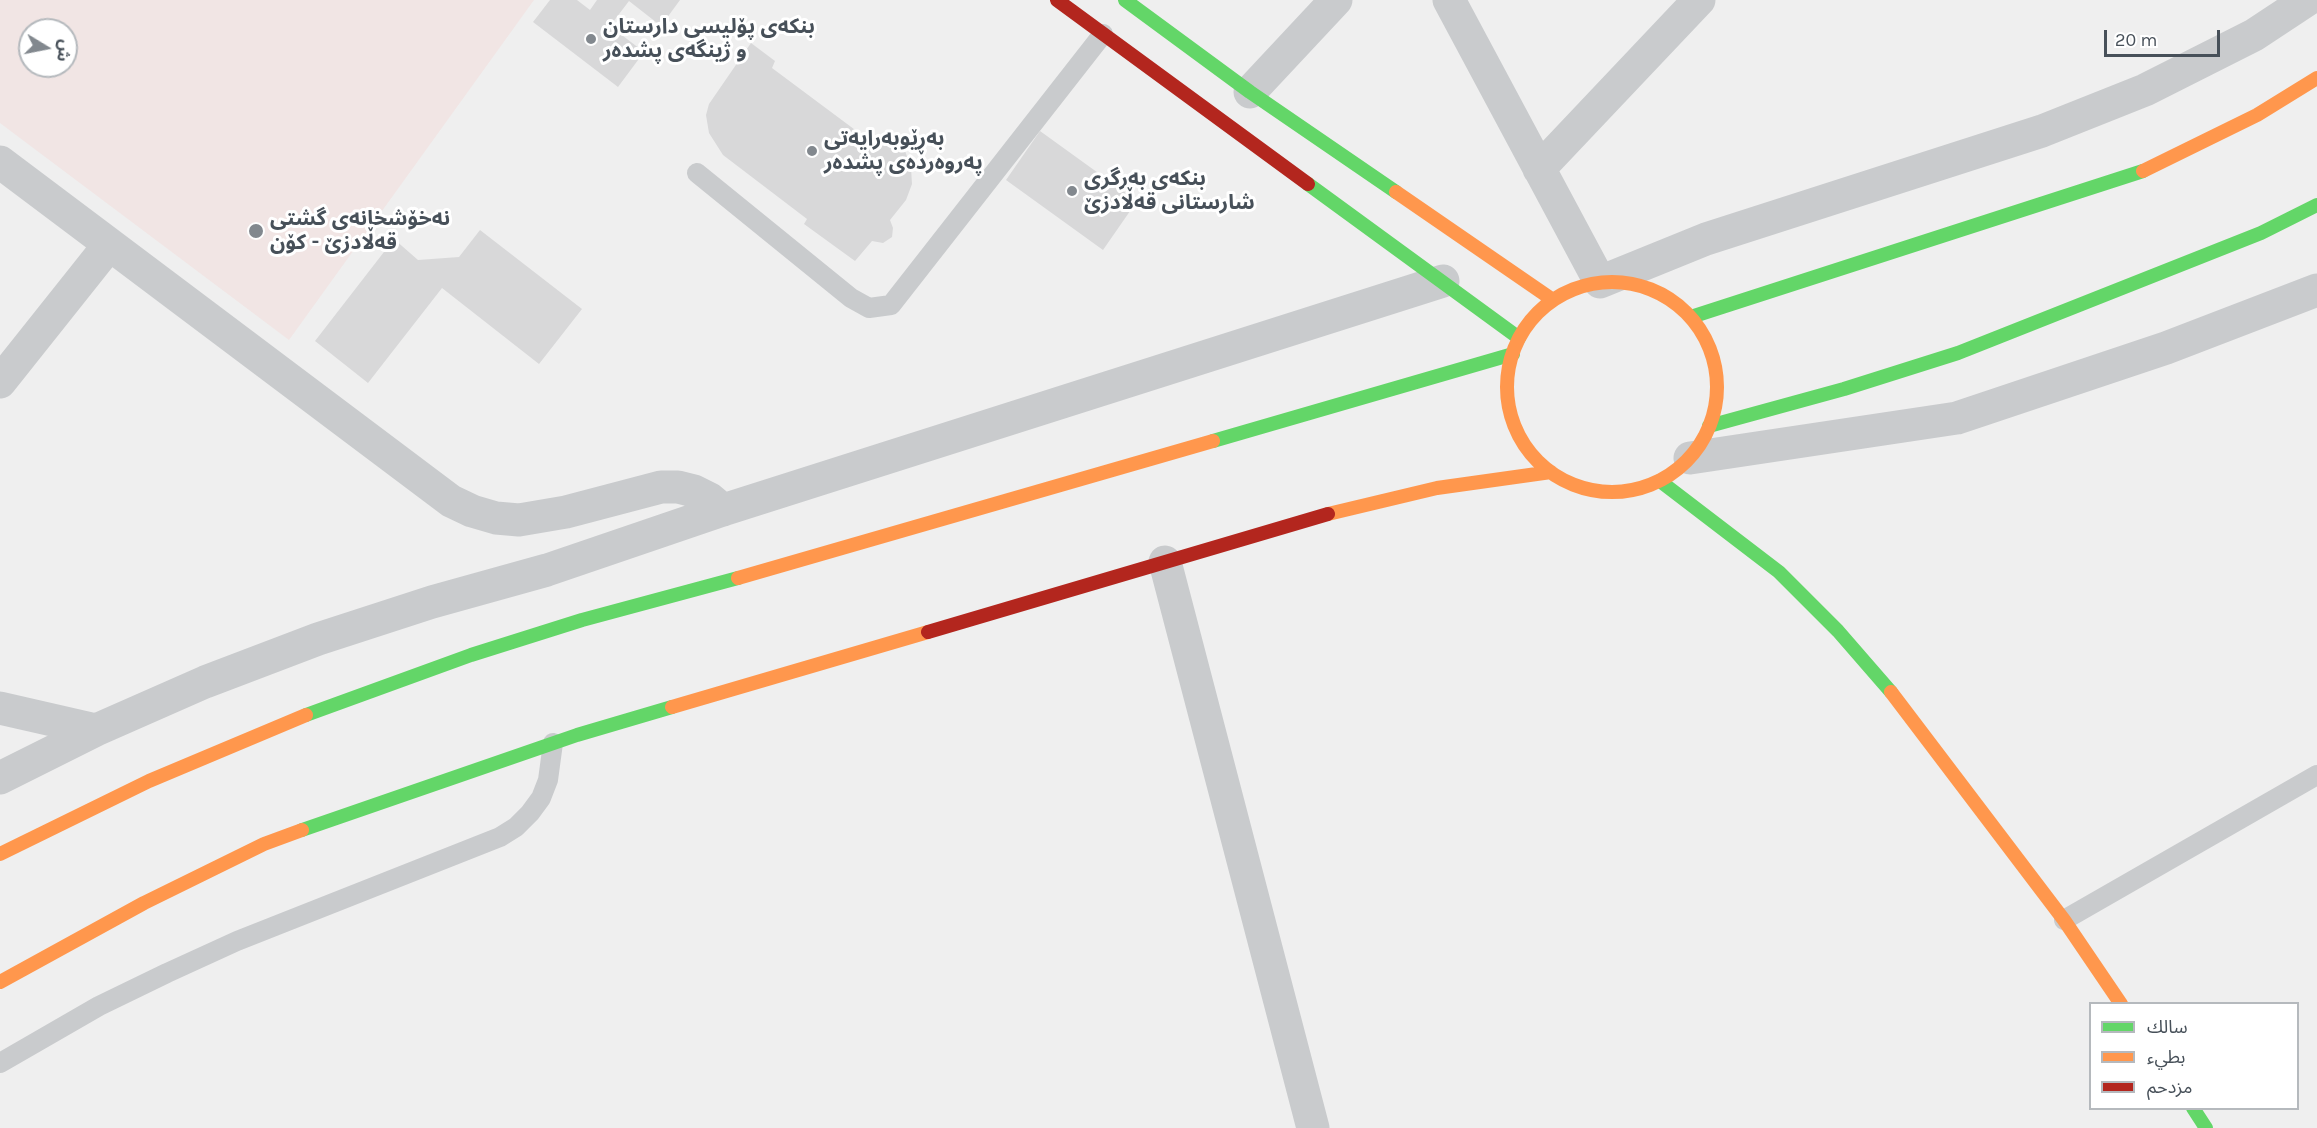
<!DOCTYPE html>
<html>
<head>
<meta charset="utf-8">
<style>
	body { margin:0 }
	#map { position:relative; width:2317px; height:1128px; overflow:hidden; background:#efefef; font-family:Karla,"Noto Sans Arabic",sans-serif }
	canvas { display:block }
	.legend { position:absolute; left:2089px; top:1002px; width:210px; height:108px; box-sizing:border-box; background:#fff; border:2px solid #b5b9bd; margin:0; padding:8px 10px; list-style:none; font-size:18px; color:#475059 }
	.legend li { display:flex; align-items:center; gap:12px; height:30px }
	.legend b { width:30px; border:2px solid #b5b9bd }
	.north { position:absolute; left:18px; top:18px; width:60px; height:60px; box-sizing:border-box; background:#fff; border:2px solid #b5b9bd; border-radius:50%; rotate:100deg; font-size:16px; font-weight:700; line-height:24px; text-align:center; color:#475059 }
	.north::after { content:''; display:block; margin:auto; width:21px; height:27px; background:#82888e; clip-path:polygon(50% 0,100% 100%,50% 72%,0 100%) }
	.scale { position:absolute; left:2104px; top:30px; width:116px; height:27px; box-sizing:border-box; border:3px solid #475059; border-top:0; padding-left:8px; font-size:18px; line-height:21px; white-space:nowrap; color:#475059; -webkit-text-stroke:4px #fff; paint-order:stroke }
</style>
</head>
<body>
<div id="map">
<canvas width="2317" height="1128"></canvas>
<ul class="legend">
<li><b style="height:8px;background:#63d668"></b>سالك</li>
<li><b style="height:8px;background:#ff974d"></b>بطيء</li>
<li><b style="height:8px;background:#b3261e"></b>مزدحم</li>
</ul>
<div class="north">ش</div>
<div class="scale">20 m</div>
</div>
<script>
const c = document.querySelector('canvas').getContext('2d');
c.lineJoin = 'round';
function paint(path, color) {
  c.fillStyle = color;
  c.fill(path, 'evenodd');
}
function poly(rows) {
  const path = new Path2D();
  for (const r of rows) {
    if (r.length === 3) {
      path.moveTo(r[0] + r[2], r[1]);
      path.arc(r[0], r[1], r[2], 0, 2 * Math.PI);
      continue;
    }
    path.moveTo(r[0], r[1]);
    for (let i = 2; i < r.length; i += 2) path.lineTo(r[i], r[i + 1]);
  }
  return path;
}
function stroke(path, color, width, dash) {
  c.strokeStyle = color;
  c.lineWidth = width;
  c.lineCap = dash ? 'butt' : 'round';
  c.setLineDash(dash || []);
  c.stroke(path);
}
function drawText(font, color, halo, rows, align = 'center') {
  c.font = font + ' Karla,"Noto Sans Arabic",sans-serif';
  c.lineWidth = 6;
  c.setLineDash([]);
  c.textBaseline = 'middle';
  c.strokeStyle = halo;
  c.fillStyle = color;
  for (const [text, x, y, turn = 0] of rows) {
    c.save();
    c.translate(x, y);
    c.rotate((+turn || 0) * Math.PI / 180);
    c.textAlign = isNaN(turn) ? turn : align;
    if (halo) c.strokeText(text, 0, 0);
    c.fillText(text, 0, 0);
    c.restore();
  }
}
paint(poly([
	[0,0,534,0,289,340,0,123],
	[30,30,66,30,66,66,30,66]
]), '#f1e5e4');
paint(poly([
	[550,0,577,0,590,10,597,0,680,0,661,26,629,1,610,26,644,52,618,87,533,22],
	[751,43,775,61,772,68,878,147,891,132,904,148,911,168,912,184,906,200,890,220,893,228,892,237,883,243,872,241,855,261,804,224,807,219,723,155,709,133,706,115,709,104],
	[1040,131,1137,201,1103,250,1006,180],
	[480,230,582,309,539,364,442,288,368,383,315,341,394,239,418,260,459,257]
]), '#d8d8d9');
stroke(poly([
	[697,173,851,298,869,308,891,305,1103,34],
	[2064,920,2317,775],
	[0,1063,99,1006,167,973,237,941,500,837,516,827,530,813,541,798,548,780,553,743]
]), '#c9cbcd', 20);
stroke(poly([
	[1449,0,1600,282,1706,239,2042,131,2145,90,2254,35,2307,0],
	[1250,92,1336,0],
	[0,162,451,501,472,511,496,518,519,520,566,512,661,487,678,487,694,491,710,499,723,510],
	[1539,169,1699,0],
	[0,382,109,245],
	[1690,458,1957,418,2166,348,2317,290],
	[1165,562,1313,1128],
	[0,708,96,730],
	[0,778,96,730,205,682,318,639,432,602,547,570,723,510,1443,281]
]), '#c9cbcd', 33);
stroke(poly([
	[1125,0,1250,92,1396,192],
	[1308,184,1519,338],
	[1691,317,2143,171],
	[1709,426,1844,389,1958,353,2261,233,2317,205],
	[1213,441,1513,354],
	[1660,481,1779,572,1838,631,1891,692],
	[306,715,471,655,582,620,738,578],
	[302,830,577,735,672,707],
	[2193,1108,2206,1128]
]), '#63d668', 14);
stroke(poly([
	[2143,171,2257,115,2317,78],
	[1396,192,1553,300],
	[1612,387,105],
	[1328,514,1437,488,1551,472],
	[738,578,1213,441],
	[1891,692,2064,920,2121,1004],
	[672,707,928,632],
	[0,854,149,781,306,715],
	[0,982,144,903,264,844,302,830]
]), '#ff974d', 14);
stroke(poly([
	[1057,0,1308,184],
	[928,632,1328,514]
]), '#b3261e', 14);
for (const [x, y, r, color] of [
	[591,39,6,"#82888e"],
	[812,151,6,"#82888e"],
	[1072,191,6,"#82888e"],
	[256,231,8,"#82888e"]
]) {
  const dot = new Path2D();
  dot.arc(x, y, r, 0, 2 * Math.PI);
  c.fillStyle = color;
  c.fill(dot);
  stroke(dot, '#fff', 2);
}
drawText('bold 21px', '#475059', '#fff', [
	["بنکەی پۆلیسی دارستان",603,27],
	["و ژینگەی پشدەر",603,51],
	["بەڕێوبەرایەتی",824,139],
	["پەروەردەی پشدەر",824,163],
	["بنکەی بەرگری",1084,179],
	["شارستانی قەڵادزێ",1084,203],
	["نەخۆشخانەی گشتی",270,219],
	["قەڵادزێ - کۆن",270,243]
], 'left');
</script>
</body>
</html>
